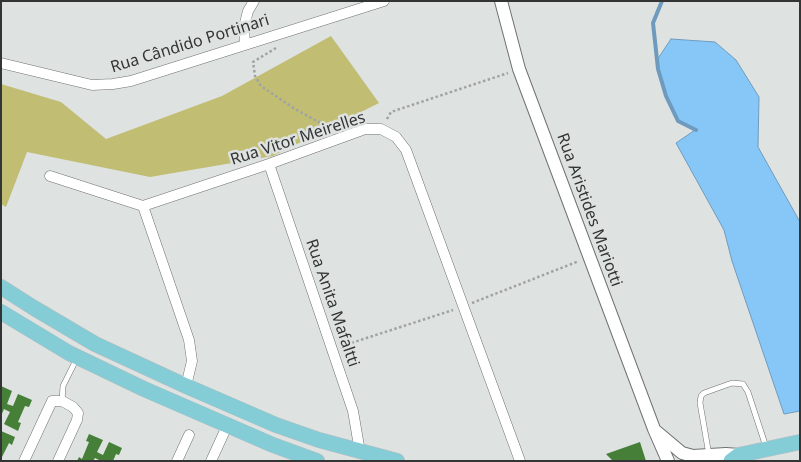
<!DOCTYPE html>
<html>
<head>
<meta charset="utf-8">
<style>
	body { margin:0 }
	#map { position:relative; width:801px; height:462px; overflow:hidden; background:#dee2e1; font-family:"Noto Sans",sans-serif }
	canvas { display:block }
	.frame { position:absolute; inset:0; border:2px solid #333434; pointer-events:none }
</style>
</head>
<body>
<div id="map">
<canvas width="801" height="462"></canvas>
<div class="frame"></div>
</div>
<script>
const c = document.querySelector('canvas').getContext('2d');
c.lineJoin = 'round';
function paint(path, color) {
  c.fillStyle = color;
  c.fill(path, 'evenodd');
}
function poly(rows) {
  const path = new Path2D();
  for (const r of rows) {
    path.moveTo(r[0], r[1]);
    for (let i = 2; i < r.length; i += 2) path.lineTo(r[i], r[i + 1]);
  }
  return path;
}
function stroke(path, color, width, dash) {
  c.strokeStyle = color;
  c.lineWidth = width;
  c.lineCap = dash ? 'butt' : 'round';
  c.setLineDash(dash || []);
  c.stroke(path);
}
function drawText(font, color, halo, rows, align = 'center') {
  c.font = font + ' "Noto Sans",sans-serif';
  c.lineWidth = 5;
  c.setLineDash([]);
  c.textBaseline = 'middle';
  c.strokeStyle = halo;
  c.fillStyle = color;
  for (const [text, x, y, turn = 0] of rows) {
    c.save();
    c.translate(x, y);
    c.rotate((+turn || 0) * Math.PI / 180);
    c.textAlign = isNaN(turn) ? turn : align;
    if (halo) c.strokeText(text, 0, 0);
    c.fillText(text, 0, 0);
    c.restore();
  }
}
paint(poly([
	[331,36,379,103,273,156,150,177,27,152,6,207,1,204,1,84,61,102,106,139,222,96]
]), '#c1bd73');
const water = poly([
	[671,39,715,42,736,60,759,97,758,147,800,222,800,411,784,414,732,261,724,230,676,143,695,130,678,121,666,96,657,60,671,39]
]);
paint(water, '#87c7f8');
stroke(water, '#6e9bbd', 1);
stroke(poly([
	[662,1,653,23,658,69,666,96,678,121,696,130]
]), '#6e9bbd', 4);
paint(poly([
	[1,386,12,391,7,404,13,406,18,394,32,400,29,407,25,406,18,422,21,423,18,431,4,424,10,412,4,409,1,416],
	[1,431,15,437,12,445,9,443,1,459],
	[89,434,103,440,97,452,103,455,109,442,122,448,119,455,116,454,113,461,101,461,95,458,93,461,77,461,79,457,82,459,89,442,86,441],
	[640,442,646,461,613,461,606,454]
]), '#457f38');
const service = poly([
	[62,401,63,386,77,358],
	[709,455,700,403,701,396,704,393,732,383,743,384,748,392,766,447]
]);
const minor = poly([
	[245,44,244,27,248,11,254,1],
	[1,63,92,85,113,84,131,81,384,1],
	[269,164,353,411,360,452],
	[50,176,143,206,269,164,365,129,381,129,396,137,406,150,520,461],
	[143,206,189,340,192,361,186,386],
	[24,461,52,401,62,401,73,407,78,413,77,420,58,461],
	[177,461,189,435],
	[211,461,228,424]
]);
const tertiary = poly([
	[501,1,519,69,654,429,668,461],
	[657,432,682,453,693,456,726,454,739,455]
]);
const primary = poly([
	[1,287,34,308,95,344,186,386,276,425,319,440,397,461],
	[1,312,69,353,144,389,273,445,317,461],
	[731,461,739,455,800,442]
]);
stroke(service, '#6e7271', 6);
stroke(minor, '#6e7271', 11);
stroke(tertiary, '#6e7271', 14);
stroke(primary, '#bebebe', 16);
stroke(poly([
	[276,48,253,62,255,76,261,86,295,109,333,130],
	[387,119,391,112,508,73],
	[472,303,579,261],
	[342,346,453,310]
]), '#a0a3a2', 2.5, [2.5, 2.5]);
stroke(service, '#fff', 5);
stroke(minor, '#fff', 10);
stroke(tertiary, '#fff', 12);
stroke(primary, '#84ccd6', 15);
drawText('16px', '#333434', '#dee2e1', [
	["Rua Cândido Portinari",190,44,-17],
	["Rua Vitor Meirelles",298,139,-18],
	["Rua Aristides Mariotti",589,210,70],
	["Rua Anita Mafaltti",332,303,71]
]);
</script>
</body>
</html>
